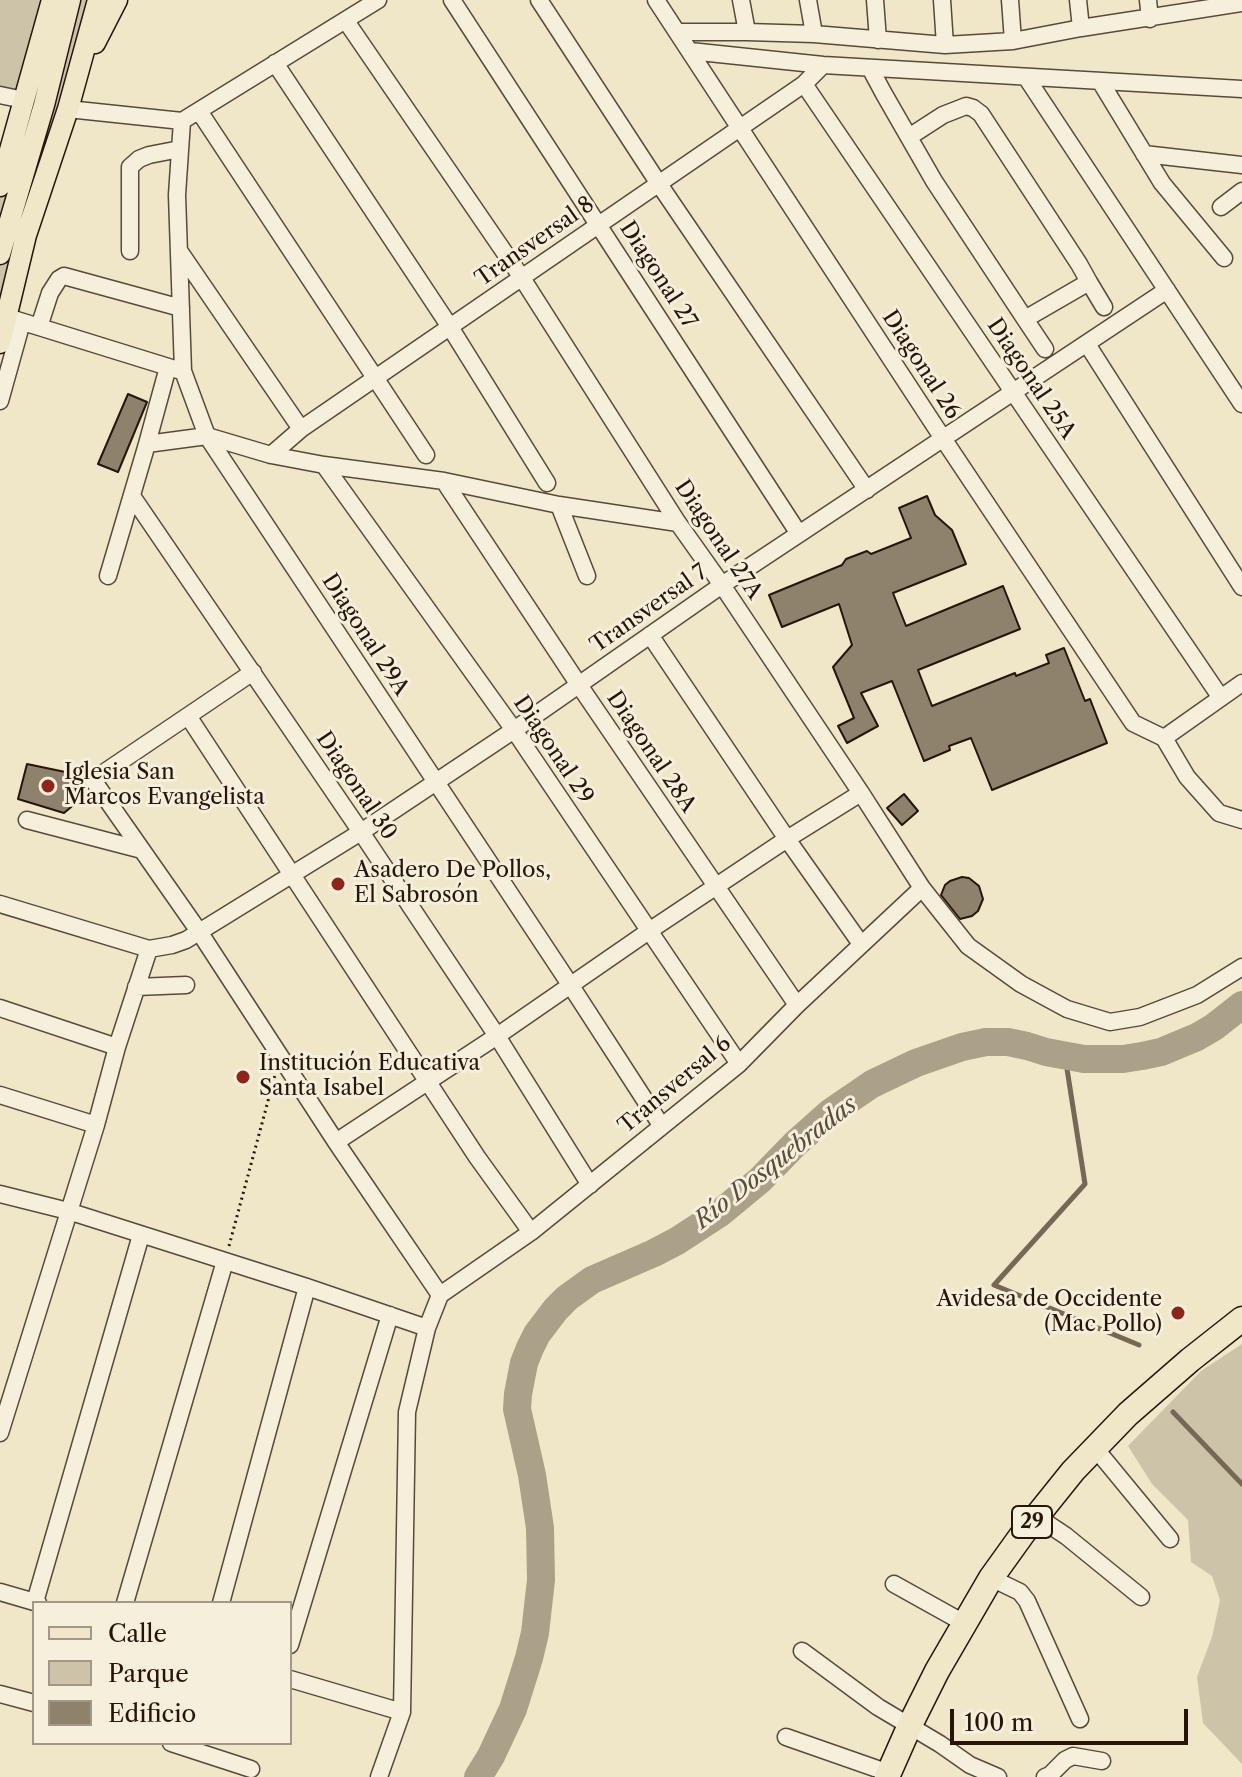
<!DOCTYPE html>
<html>
<head>
<meta charset="utf-8">
<style>
	body { margin:0 }
	#map { position:relative; width:1242px; height:1777px; overflow:hidden; background:#efe7c8; font-family:"Libre Caslon Text",serif }
	canvas { display:block }
	.legend { position:absolute; left:32px; top:1601px; width:260px; height:144px; box-sizing:border-box; background:#f5efdb; border:2px solid #a29888; margin:0; padding:10px 14px; list-style:none; font-size:24px; color:#26150b }
	.legend li { display:flex; align-items:center; gap:16px; height:40px }
	.legend b { width:40px; border:2px solid #a29888 }
	.scale { position:absolute; left:950px; top:1709px; width:238px; height:36px; box-sizing:border-box; border:4px solid #26150b; border-top:0; padding-left:10px; font-size:24px; line-height:28px; white-space:nowrap; color:#26150b; -webkit-text-stroke:6px #f5efdb; paint-order:stroke }
</style>
</head>
<body>
<div id="map">
<canvas width="1242" height="1777"></canvas>
<ul class="legend">
<li><b style="height:10px;background:#efe7c8"></b>Calle</li>
<li><b style="height:22px;background:#cdc3a8"></b>Parque</li>
<li><b style="height:22px;background:#8f826d"></b>Edificio</li>
</ul>
<div class="scale">100 m</div>
</div>
<script>
const c = document.querySelector('canvas').getContext('2d');
c.lineJoin = 'round';
function paint(path, color) {
  c.fillStyle = color;
  c.fill(path, 'evenodd');
}
function poly(rows) {
  const path = new Path2D();
  for (const r of rows) {
    path.moveTo(r[0], r[1]);
    for (let i = 2; i < r.length; i += 2) path.lineTo(r[i], r[i + 1]);
  }
  return path;
}
function stroke(path, color, width, dash) {
  c.strokeStyle = color;
  c.lineWidth = width;
  c.lineCap = dash ? 'butt' : 'round';
  c.setLineDash(dash || []);
  c.stroke(path);
}
function drawText(font, color, halo, rows, align = 'center') {
  c.font = font + ' "Libre Caslon Text",serif';
  c.lineWidth = 6;
  c.setLineDash([]);
  c.textBaseline = 'middle';
  c.strokeStyle = halo;
  c.fillStyle = color;
  for (const [text, x, y, turn = 0] of rows) {
    c.save();
    c.translate(x, y);
    c.rotate((+turn || 0) * Math.PI / 180);
    c.textAlign = isNaN(turn) ? turn : align;
    if (halo) c.strokeText(text, 0, 0);
    c.fillText(text, 0, 0);
    c.restore();
  }
}
paint(poly([
	[0,0,117,0,74,82,0,322,0,186,24,101,0,95],
	[1242,1344,1242,1764,1203,1723,1197,1677,1212,1637,1220,1600,1212,1576,1191,1562,1188,1520,1152,1484,1128,1446,1201,1371]
]), '#cdc3a8');
stroke(poly([
	[1065,1056,1085,1184,994,1285,1139,1345],
	[1173,1412,1242,1484]
]), '#766856', 5);
stroke(poly([
	[478,1777,491,1756,513,1709,529,1658,535,1633,541,1580,540,1528,532,1475,517,1409,518,1394,524,1363,530,1348,537,1334,556,1309,567,1298,592,1280,654,1253,677,1241,720,1213,760,1180,795,1144,831,1112,872,1084,916,1063,962,1047,986,1042,1008,1042,1027,1046,1046,1052,1084,1059,1123,1059,1142,1056,1161,1052,1197,1037,1214,1027,1242,1005]
]), '#aba088', 28);
const building = poly([
	[128,394,147,402,118,472,98,464,128,394],
	[927,496,935,515,952,530,966,564,893,593,906,626,1003,586,1020,629,918,670,932,706,1015,673,1016,676,1049,663,1046,655,1064,648,1085,701,1090,699,1107,743,992,790,971,738,949,746,950,750,924,761,892,681,861,693,878,726,847,743,838,726,854,718,833,667,852,645,839,604,782,627,769,595,842,565,846,559,867,551,871,554,911,538,899,508,927,496],
	[27,764,75,774,77,802,64,813,18,799,27,764],
	[904,794,918,811,902,825,887,808,904,794],
	[962,877,969,878,979,886,983,899,978,911,972,916,960,919,941,895,945,885,950,881,962,877]
]);
paint(building, '#8f826d');
stroke(building, '#26150b', 2);
const minor = poly([
	[452,0,799,534],
	[539,0,659,184,867,490],
	[656,0,944,440,1133,723,1164,738],
	[741,0,747,32],
	[808,0,814,34],
	[875,0,878,40],
	[942,0,945,45],
	[1010,0,1013,41],
	[1078,0,1081,28],
	[1148,0,1150,19],
	[346,21,522,278,678,523,722,585,861,793,922,888,968,946,1021,984,1067,1009,1110,1022,1140,1017,1197,995,1242,967],
	[677,32,747,32,814,34,945,45,1013,41,1081,28,1242,3],
	[690,51,823,65,1242,89],
	[275,63,450,327,547,483],
	[870,68,884,94,934,181,1025,319,1089,282,1079,264,981,114,973,108,966,106,943,115,909,137],
	[1026,77,1242,404],
	[1100,81,1162,183,1224,258],
	[804,84,1221,698],
	[0,95,24,100],
	[68,109,182,121,378,0],
	[199,111,426,455],
	[182,121,177,195,183,371,207,436,571,986,661,1125],
	[1144,154,1242,165],
	[1221,207,1242,191],
	[130,251,130,167,139,159,149,155,180,149],
	[180,252,301,429],
	[1089,282,1104,307],
	[7,317,178,370],
	[1025,319,1045,349],
	[39,327,50,293,59,279,64,276,181,308],
	[1087,344,1242,587],
	[0,401,22,322],
	[147,444,207,436,271,455,324,465,444,481,559,505,678,523],
	[271,455,301,429,804,84,823,65],
	[324,465,514,730,739,1064],
	[444,481,579,685,797,1005],
	[132,496,361,832,497,1036,590,1185],
	[559,505,587,576],
	[108,576,147,444,168,367],
	[650,635,787,839,861,944],
	[253,672,93,780,200,933,336,1142,440,1295],
	[188,716,477,1157,531,1232],
	[1164,738,1187,777,1219,813,1242,820],
	[1164,738,1242,683],
	[27,820,142,850],
	[0,904,149,949,172,945,186,940,361,832,514,730,722,585,1167,290],
	[136,987,186,985],
	[0,1008,117,1047],
	[0,1095,96,1125],
	[336,1142,497,1036,649,931,787,839,861,793],
	[0,1194,68,1211,307,1287,427,1328],
	[440,1295,531,1232,739,1064,797,1005,922,888],
	[0,1433,96,1125,117,1047,149,949],
	[1095,1448,1170,1539],
	[1036,1516,1066,1536,1141,1597],
	[991,1578,1020,1592,1027,1601,1080,1719],
	[894,1584,964,1623],
	[0,1592,38,1603],
	[35,1602,141,1235],
	[125,1603,225,1261],
	[221,1603,307,1287],
	[290,1645,390,1315],
	[802,1651,878,1707,940,1744,970,1765,998,1777],
	[290,1679,402,1712],
	[0,1694,34,1703],
	[786,1737,889,1773],
	[171,1743,251,1769],
	[379,1777,402,1712,407,1412,427,1328,440,1295],
	[1045,1777,1050,1775,1065,1760,1073,1756,1102,1761]
]);
const major = poly([
	[95,43,117,0],
	[0,186,52,0],
	[0,254,44,105,70,0],
	[0,343,26,235,68,109,98,0]
]);
const highway = poly([
	[887,1777,910,1725,937,1671,991,1578,1024,1532,1073,1471,1128,1414,1190,1360,1242,1319]
]);
stroke(minor, '#584a3a', 19);
stroke(major, '#26150b', 23);
stroke(highway, '#26150b', 27);
stroke(poly([
	[229,1246,275,1075]
]), '#26150b', 3, [2, 4]);
stroke(minor, '#f5efdb', 16);
stroke(major, '#efe7c8', 20);
stroke(highway, '#efe7c8', 24);
for (const [x, y, r, color] of [
	[48,786,8,"#8f2418"],
	[338,884,8,"#8f2418"],
	[243,1077,8,"#8f2418"],
	[1178,1313,8,"#8f2418"]
]) {
  const dot = new Path2D();
  dot.arc(x, y, r, 0, 2 * Math.PI);
  c.fillStyle = color;
  c.fill(dot);
  stroke(dot, '#f5efdb', 3);
}
for (const [x, y, w] of [
	[1032,1522,40]
]) {
  const box = new Path2D();
  box.roundRect(x - w / 2, y - 16, w, 32, 6);
  c.fillStyle = '#f5efdb';
  c.fill(box);
  stroke(box, '#26150b', 2);
}
drawText('bold 20px', '#26150b', null, [
	["29",1032,1522]
]);
drawText('22px', '#26150b', '#f5efdb', [
	["Transversal 8",535,242,-35],
	["Diagonal 27",658,275,57],
	["Diagonal 26",921,365,57],
	["Diagonal 25A",1031,379,56],
	["Diagonal 27A",718,540,56],
	["Transversal 7",649,609,-35],
	["Diagonal 29A",365,635,57],
	["Diagonal 29",553,750,56],
	["Diagonal 28A",651,752,56],
	["Diagonal 30",356,786,56],
	["Transversal 6",675,1085,-40]
]);
drawText('22px', '#26150b', '#f5efdb', [
	["Iglesia San",64,773],
	["Marcos Evangelista",64,798],
	["Asadero De Pollos,",354,871],
	["El Sabrosón",354,896],
	["Institución Educativa",259,1064],
	["Santa Isabel",259,1089],
	["Avidesa de Occidente",1162,1300,"right"],
	["(Mac Pollo)",1162,1325,"right"]
], 'left');
drawText('italic 24px', '#5b4d3d', '#f5efdb', [
	["Río Dosquebradas",776,1163,-38]
]);
</script>
</body>
</html>
